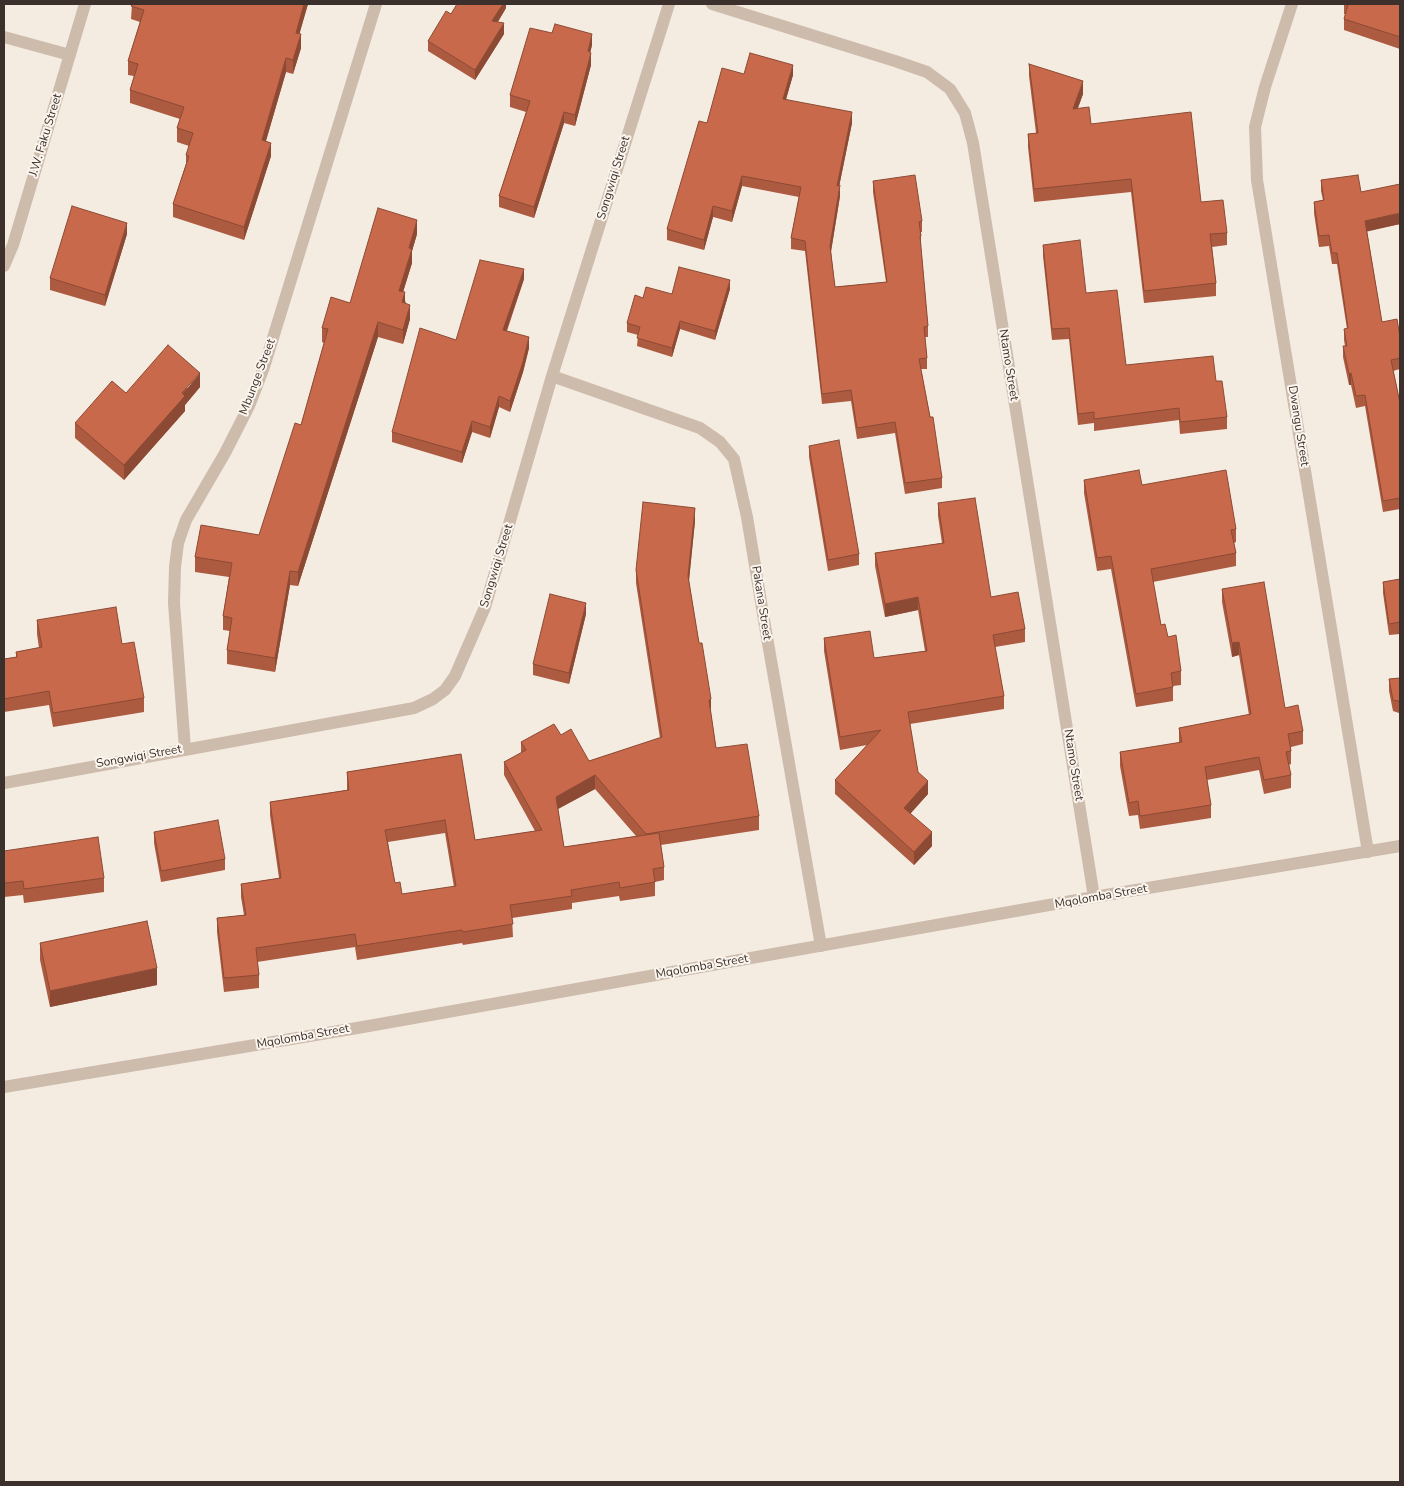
<!DOCTYPE html>
<html>
<head>
<meta charset="utf-8">
<style>
	body { margin:0 }
	#map { position:relative; width:1404px; height:1486px; overflow:hidden; background:#f4ebe1; font-family:"Nunito Sans",sans-serif }
	canvas { display:block }
	.frame { position:absolute; inset:0; border:5px solid #3b302b; pointer-events:none }
</style>
</head>
<body>
<div id="map">
<canvas width="1404" height="1486"></canvas>
<div class="frame"></div>
</div>
<script>
const c = document.querySelector('canvas').getContext('2d');
c.lineJoin = 'round';
function poly(rows) {
  const path = new Path2D();
  for (const r of rows) {
    path.moveTo(r[0], r[1]);
    for (let i = 2; i < r.length; i += 2) path.lineTo(r[i], r[i + 1]);
  }
  return path;
}
function stroke(path, color, width, dash) {
  c.strokeStyle = color;
  c.lineWidth = width;
  c.lineCap = dash ? 'butt' : 'round';
  c.setLineDash(dash || []);
  c.stroke(path);
}
function paint(path, color) {
  c.fillStyle = color;
  c.fill(path, 'evenodd');
}
function drawText(font, color, halo, rows, align = 'center') {
  c.font = font + ' "Nunito Sans",sans-serif';
  c.lineWidth = 4;
  c.setLineDash([]);
  c.textBaseline = 'middle';
  c.strokeStyle = halo;
  c.fillStyle = color;
  for (const [text, x, y, turn = 0] of rows) {
    c.save();
    c.translate(x, y);
    c.rotate((+turn || 0) * Math.PI / 180);
    c.textAlign = isNaN(turn) ? turn : align;
    if (halo) c.strokeText(text, 0, 0);
    c.fillText(text, 0, 0);
    c.restore();
  }
}
stroke(poly([
	[712,4,895,61,927,72,950,89,965,113,973,143,1094,897],
	[1292,4,1265,87,1255,127,1257,180,1368,852],
	[4,37,70,55],
	[4,266,13,245,85,4],
	[552,376,700,428,720,442,734,459,747,517,765,626,821,946],
	[185,749,174,603,175,567,178,543,186,520,225,453,249,406,264,367,376,4],
	[4,783,414,708,433,699,445,690,455,676,485,607,552,376,669,4],
	[4,1087,363,1027,1094,897,1400,846]
]), '#cdbbac', 12);
paint(poly([
	[132,4,308,4,299,34,301,48,293,74,286,72,266,141,271,156,244,240,173,217,173,204,186,164,186,155,189,146,177,142,177,128,180,119,130,103,130,90,134,76,128,75,128,61,140,22,131,19],
	[506,4,506,8,498,22,504,34,475,80,428,51,428,41],
	[1344,4,1400,4,1400,49,1344,30,1344,19,1345,14,1344,14],
	[592,45,590,53,591,65,575,126,564,123,534,218,499,207,499,196,526,112,510,107,510,95],
	[1029,64,1083,94,1078,108,1091,124,1201,202,1227,233,1227,245,1212,247,1216,283,1216,296,1144,303,1131,192,1034,202,1028,147,1028,134,1036,133,1029,76],
	[744,74,793,75,786,99,852,123,839,186,840,196,831,252,835,287,886,282,873,192,873,181,922,221,922,232,921,232,921,246,928,326,928,337,925,337,927,358,927,369,921,369,942,478,942,488,905,494,895,433,857,439,851,401,822,404,805,251,791,249,791,238,799,197,742,186,732,222,713,217,704,250,667,240,667,229,707,123],
	[1321,180,1361,192,1400,224,1367,231,1382,322,1400,337,1400,369,1393,371,1400,403,1400,509,1383,512,1365,406,1356,408,1351,385,1349,385,1343,357,1343,346,1345,346,1344,340,1344,329,1347,329,1337,264,1332,264,1329,246,1319,247,1314,213,1314,202,1323,200,1321,191],
	[127,234,105,306,50,290,50,278],
	[417,234,412,251,412,263,403,292,410,319,403,344,378,337,298,586,290,585,275,672,227,664,227,650,230,631,223,630,223,616,229,577,195,572,195,557,259,535,301,425,324,343,322,342,322,328,350,303],
	[1043,245,1086,293,1126,365,1216,381,1227,417,1227,429,1180,434,1179,420,1094,431,1094,423,1078,425,1069,339,1052,340,1043,256],
	[524,279,507,331,529,348,523,372,510,412,499,407,490,438,472,432,462,463,392,442,392,432,456,340],
	[730,289,715,340,680,329,672,357,637,346,638,335,627,332,627,323,643,298,672,294],
	[200,387,185,405,185,411,124,480,75,438,75,423,126,393],
	[809,446,859,554,859,565,828,571,809,457],
	[1084,480,1142,485,1236,529,1236,542,1234,543,1236,553,1236,566,1153,582,1161,625,1168,637,1181,671,1181,685,1173,686,1173,701,1136,707,1111,569,1097,571,1084,493],
	[938,503,991,597,1025,629,1025,642,995,647,1004,696,1004,709,910,724,918,772,928,794,910,813,932,846,914,865,835,794,835,780,867,745,840,750,824,651,824,638,874,658,925,651,918,610,885,617,875,566,875,553,942,543,938,516],
	[695,521,689,581,699,643,711,713,716,748,759,816,759,830,661,845,664,867,664,880,655,882,655,896,620,901,619,896,572,903,572,909,512,918,513,937,463,945,462,943,357,960,355,947,257,962,259,975,259,988,224,992,217,932,217,918,244,915,241,897,241,884,279,878,270,815,270,802,347,790,347,772,461,754,475,840,535,831,504,775,504,762,521,753,521,742,561,735,589,761,660,738,636,583,636,570],
	[595,789,636,836,564,847,558,809],
	[445,833,454,887,402,894,395,883,388,842],
	[1400,579,1400,634,1389,635,1383,593,1383,582],
	[1222,589,1285,708,1303,731,1303,744,1291,747,1291,764,1289,765,1291,775,1291,788,1264,794,1259,770,1207,780,1211,805,1211,818,1140,829,1138,815,1129,816,1120,766,1120,752,1179,743,1179,728,1249,715,1239,655,1232,657,1222,602],
	[586,614,569,684,533,675,533,664],
	[37,620,122,644,144,698,144,712,53,727,49,705,4,712,4,659,16,657,16,652,39,648,37,634],
	[1400,678,1400,718,1399,713,1393,711,1389,691,1389,679],
	[154,832,225,859,225,870,161,882,154,843],
	[4,851,104,878,104,892,24,903,23,895,4,897],
	[40,943,157,985,50,1007,40,960]
]), '#ac5a40');
paint(poly([
	[304,4,308,4,296,46,296,33],
	[503,4,506,4,506,8,492,31,492,21],
	[504,23,504,34,475,80,475,70],
	[301,34,301,48,293,74,293,60],
	[592,34,592,45,588,62,588,51],
	[591,53,591,65,575,126,575,115],
	[286,58,286,72,262,154,262,140],
	[793,65,793,75,783,110,783,99],
	[1083,81,1083,94,1073,121,1073,109],
	[564,112,564,123,534,218,534,207],
	[852,112,852,123,837,197,837,186],
	[271,143,271,156,244,240,244,227],
	[742,176,742,186,732,222,732,211],
	[840,185,840,196,830,257,830,246],
	[713,206,713,217,704,250,704,240],
	[1400,213,1400,224,1365,232,1365,221],
	[417,220,417,234,412,251,412,263,399,305,399,291,409,248],
	[127,223,127,234,105,306,105,295],
	[524,269,524,279,503,340,503,330],
	[730,280,730,289,715,340,715,331],
	[405,292,405,307,402,302],
	[410,305,410,319,403,344,403,330],
	[680,321,680,329,672,357,672,348],
	[378,322,378,337,298,586,298,572],
	[529,337,529,348,523,372,510,412,510,401],
	[200,373,200,387,185,405,185,411,124,480,124,465],
	[1351,373,1351,385,1349,385,1349,374],
	[499,396,499,407,490,438,490,427],
	[472,421,472,432,462,463,462,452],
	[695,508,695,521,688,589,688,576],
	[290,571,290,585,275,672,275,658],
	[918,597,918,610,885,617,885,604],
	[586,603,586,614,569,684,569,673],
	[1239,642,1239,655,1232,657,1232,643],
	[711,699,711,713,709,713,709,700],
	[595,775,595,789,556,810,556,797],
	[928,781,928,794,904,821,904,808],
	[932,832,932,846,914,865,914,852],
	[157,968,157,985,50,1007,50,991]
]), '#8c4a34');
const building = poly([
	[132,4,304,4,296,33,301,34,293,60,286,58,262,140,271,143,244,227,173,204,189,156,186,155,193,133,177,128,184,107,130,90,138,64,128,61,144,10,131,6,132,4],
	[457,4,503,4,492,21,504,23,475,70,428,41,446,11,451,14,457,4],
	[1346,4,1400,4,1400,37,1344,19,1348,5,1346,4],
	[555,24,592,34,588,51,591,53,575,115,564,112,534,207,499,196,530,101,510,95,530,28,552,33,555,24],
	[750,53,793,65,783,99,852,112,837,186,840,185,830,246,835,287,887,282,873,181,915,175,922,221,919,222,921,236,920,236,928,326,924,327,927,358,919,359,930,417,933,417,942,478,905,483,895,422,857,428,851,390,822,394,805,241,791,238,801,187,742,176,732,211,713,206,704,240,667,229,699,121,707,123,722,68,744,74,750,53],
	[1029,64,1083,81,1073,109,1089,107,1091,124,1191,112,1201,202,1223,200,1227,233,1210,234,1216,283,1144,291,1131,179,1034,189,1028,134,1038,133,1029,64],
	[1358,175,1361,192,1400,184,1400,213,1365,221,1382,322,1397,319,1400,337,1400,358,1391,360,1400,403,1400,498,1383,501,1365,395,1356,396,1351,373,1349,374,1343,346,1347,346,1344,329,1348,328,1337,253,1332,253,1329,235,1319,236,1314,202,1324,200,1321,180,1358,175],
	[72,206,127,223,105,295,50,278,72,206],
	[378,208,417,220,409,248,412,249,399,291,405,292,402,302,410,305,403,330,378,322,298,572,290,571,275,658,227,650,232,618,223,616,232,563,195,557,201,525,259,535,295,423,301,425,328,329,322,328,331,297,350,303,378,208],
	[1080,240,1086,293,1117,290,1126,365,1213,356,1216,381,1222,381,1227,417,1180,422,1179,408,1094,419,1094,412,1078,414,1069,328,1052,329,1043,245,1080,240],
	[480,260,524,269,503,330,529,337,523,362,510,401,499,396,490,427,472,421,462,452,392,432,420,328,456,340,480,260],
	[679,267,730,280,715,331,680,321,672,348,637,338,640,327,627,323,635,295,643,298,646,287,672,294,679,267],
	[168,345,200,373,182,393,185,396,124,465,75,423,112,381,126,393,168,345],
	[839,440,859,554,828,560,809,446,839,440],
	[1139,470,1142,485,1226,470,1236,529,1231,530,1236,553,1151,569,1161,625,1165,624,1168,637,1176,635,1181,671,1171,673,1173,687,1136,694,1111,556,1097,558,1084,480,1139,470],
	[975,498,991,597,1018,592,1025,629,993,635,1004,696,908,712,918,772,928,781,904,808,932,832,914,852,835,780,881,730,840,737,824,638,870,631,874,658,927,651,918,597,885,604,875,553,944,543,938,503,975,498],
	[643,502,695,508,688,576,699,643,702,643,711,699,709,700,716,748,747,744,759,816,646,834,595,775,556,797,564,847,659,833,664,867,653,869,655,882,620,888,619,882,571,890,572,896,510,905,513,924,463,932,462,930,357,946,355,934,256,948,259,975,224,978,217,918,246,915,241,884,281,878,270,802,349,790,347,772,461,754,475,840,542,830,504,762,526,750,521,742,554,724,561,735,571,729,589,761,662,737,636,570,643,502],
	[445,820,456,886,402,894,400,882,395,883,385,830,445,820],
	[1400,579,1400,622,1389,624,1383,582,1400,579],
	[1264,582,1285,708,1298,705,1303,731,1288,734,1291,751,1286,752,1291,775,1264,780,1259,757,1205,767,1211,805,1140,816,1138,801,1129,803,1120,752,1182,742,1179,728,1251,714,1239,642,1232,643,1222,589,1264,582],
	[550,594,586,603,569,673,533,664,550,594],
	[116,607,122,644,134,642,144,698,53,713,49,691,4,699,4,659,17,657,16,652,42,647,37,620,116,607],
	[1400,678,1400,707,1399,701,1393,700,1389,679,1400,678],
	[218,820,225,859,161,871,154,832,218,820],
	[98,837,104,878,24,889,23,881,4,883,4,851,98,837],
	[147,921,157,968,50,991,40,943,147,921]
]);
paint(building, '#c8694b');
stroke(building, '#8c4a34', 1);
drawText('12px', '#3b302b', '#fbf5ee', [
	["J.W. Faku Street",46,135,-73],
	["Songwiqi Street",614,178,-73],
	["Ntamo Street",1008,365,81],
	["Mbunge Street",258,377,-69],
	["Dwangu Street",1298,426,81],
	["Songwiqi Street",497,566,-73],
	["Pakana Street",761,603,81],
	["Songwiqi Street",139,757,-10],
	["Ntamo Street",1073,765,81],
	["Mqolomba Street",1101,897,-10],
	["Mqolomba Street",702,967,-10],
	["Mqolomba Street",303,1037,-10]
]);
</script>
</body>
</html>
